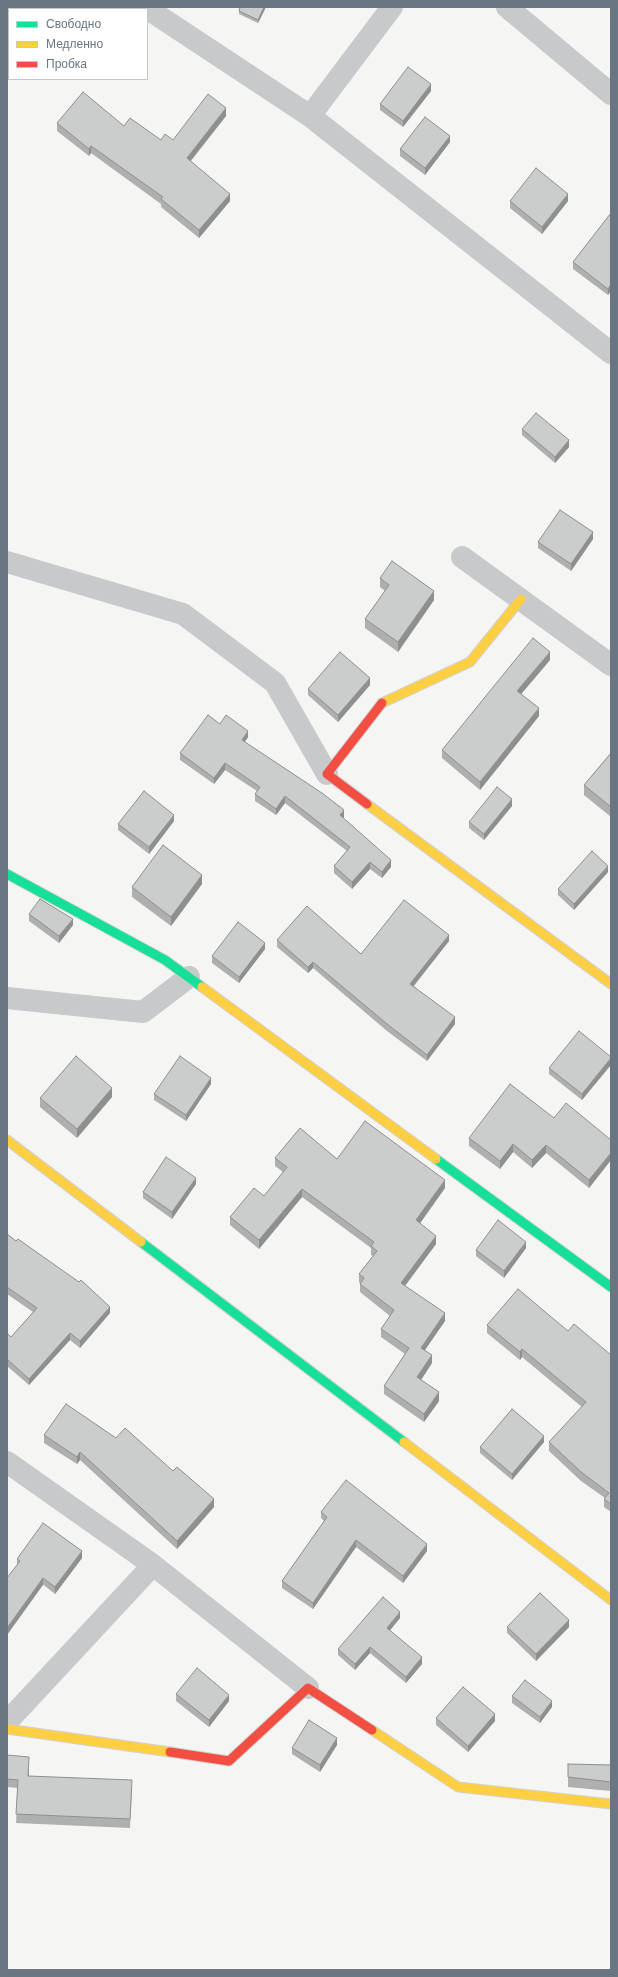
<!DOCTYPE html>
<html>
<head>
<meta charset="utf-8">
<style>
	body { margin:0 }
	#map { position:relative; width:618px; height:1977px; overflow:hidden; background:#f5f5f4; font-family:Arial,sans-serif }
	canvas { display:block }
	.frame { position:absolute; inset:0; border:8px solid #697580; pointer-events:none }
	.legend { position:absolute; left:8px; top:8px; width:140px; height:72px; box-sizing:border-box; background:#fff; border:1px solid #c3c8cc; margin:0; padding:5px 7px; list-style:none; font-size:12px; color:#697580 }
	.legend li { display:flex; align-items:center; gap:8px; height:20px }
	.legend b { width:20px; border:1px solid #c3c8cc }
</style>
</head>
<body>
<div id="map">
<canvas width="618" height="1977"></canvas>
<div class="frame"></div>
<ul class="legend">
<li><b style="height:5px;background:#16e098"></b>Свободно</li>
<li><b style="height:5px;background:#ffcf43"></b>Медленно</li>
<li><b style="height:5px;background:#f24e42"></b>Пробка</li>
</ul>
</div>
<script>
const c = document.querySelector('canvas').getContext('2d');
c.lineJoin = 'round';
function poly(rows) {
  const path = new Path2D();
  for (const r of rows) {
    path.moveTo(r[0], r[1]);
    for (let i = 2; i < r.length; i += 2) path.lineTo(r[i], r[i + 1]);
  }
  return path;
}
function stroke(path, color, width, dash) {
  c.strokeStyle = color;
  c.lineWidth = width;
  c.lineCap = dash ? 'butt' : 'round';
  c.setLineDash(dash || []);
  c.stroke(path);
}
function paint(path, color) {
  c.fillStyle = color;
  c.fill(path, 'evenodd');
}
const fast = poly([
	[7,874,165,960,202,987],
	[436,1159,611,1287],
	[141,1242,404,1442]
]);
const slow = poly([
	[382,703,470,662,521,599],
	[367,804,611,984],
	[202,987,436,1159],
	[7,1140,141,1242],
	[404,1442,611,1600],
	[7,1729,170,1752],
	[372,1730,458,1787,611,1804]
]);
const jam = poly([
	[367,804,327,774,382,703],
	[170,1752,229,1761,308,1688,372,1730]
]);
stroke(fast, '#d1d1d1', 11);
stroke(slow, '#d1d1d1', 11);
stroke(jam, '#d1d1d1', 11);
stroke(poly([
	[145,7,310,116,611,353],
	[507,7,611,94],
	[310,116,392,7],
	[462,557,611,665],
	[7,562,183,614,275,683,327,774],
	[7,998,143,1012,189,977],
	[7,1462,153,1565],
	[7,1722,153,1565,308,1688]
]), '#c7c9ca', 22);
stroke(fast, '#16e098', 9);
stroke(slow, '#ffcf43', 9);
stroke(jam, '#f24e42', 9);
paint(poly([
	[266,7,258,23,239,14,239,11],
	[431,91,403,127,380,110,380,104],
	[226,116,191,161,230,201,199,238,161,207,161,204,91,153,89,156,57,131,57,123,124,126,161,140,173,140],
	[450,142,425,175,400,156,400,149],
	[510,201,568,201,542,234,510,208],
	[611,208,611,291,608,295,573,269,573,262,611,213],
	[522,429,569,447,555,463,522,435],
	[593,539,571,571,538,548,538,542],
	[380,578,434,600,398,652,365,628,365,619,385,591,380,587],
	[550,660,521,694,539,716,480,790,442,758,442,750],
	[370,685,338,722,308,695,308,689],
	[220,724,248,737,245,742,344,817,343,818,391,867,382,878,370,869,352,889,334,873,334,866,347,851,285,803,276,815,255,801,255,794,257,791,225,770,214,784,180,760,180,753],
	[611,753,611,817,584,795,584,785],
	[512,806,484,840,469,828,469,822],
	[174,821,149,854,118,830,118,824],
	[608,872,574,910,558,895,558,889],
	[202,884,171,926,132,897,132,887],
	[29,914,73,925,59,943,29,921],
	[277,940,361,954,449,941,414,986,455,1024,427,1061,387,1031,313,968,308,973,277,947],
	[265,949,239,983,212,963,212,956],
	[611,1057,582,1100,549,1074,549,1068],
	[211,1084,186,1121,154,1100,154,1094],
	[112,1097,77,1138,40,1107,40,1098],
	[554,1118,611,1140,611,1160,589,1188,546,1153,532,1168,513,1152,500,1169,469,1146,469,1138],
	[275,1158,337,1159,445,1188,420,1223,436,1244,405,1286,445,1321,424,1350,432,1363,421,1380,439,1401,424,1422,384,1394,384,1386,405,1354,381,1337,381,1329,390,1316,360,1292,360,1283,359,1282,359,1274,373,1256,371,1255,371,1248,302,1197,259,1249,230,1225,230,1217,264,1196,283,1172,275,1166],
	[196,1184,172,1219,143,1198,143,1192],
	[7,1234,110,1313,80,1348,70,1340,29,1385,7,1366,7,1333,11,1337,33,1312,7,1294],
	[526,1248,504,1278,476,1256,476,1250],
	[487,1325,568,1331,611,1355,611,1512,604,1507,604,1499,605,1498,581,1481,549,1451,549,1442,582,1407,522,1357,520,1360,487,1333],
	[44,1435,116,1438,173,1471,214,1507,177,1549,80,1460,77,1464,44,1443],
	[544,1442,512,1480,480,1453,480,1447],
	[321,1512,427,1551,403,1583,356,1547,313,1609,282,1588,282,1581,324,1521,321,1518],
	[82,1558,55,1594,17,1564,17,1559],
	[400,1618,390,1630,422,1664,406,1683,370,1653,355,1670,338,1655,338,1649],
	[507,1627,569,1627,536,1661,507,1633],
	[176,1694,229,1701,209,1727,176,1701],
	[512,1696,552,1707,540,1723,512,1703],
	[436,1718,495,1721,468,1752,436,1725],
	[337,1745,320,1772,292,1754,292,1748],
	[7,1755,29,1765,29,1776,132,1789,130,1828,16,1823,18,1788,7,1787],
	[568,1764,611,1765,611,1791,568,1787]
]), '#afafaf');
paint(poly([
	[264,7,266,7,258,23,258,20],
	[431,84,431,91,403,127,403,121],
	[226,108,226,116,187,165,187,158],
	[450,136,450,142,425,175,425,168],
	[91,146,91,153,89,156,89,149],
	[230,194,230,201,199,238,199,230],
	[568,194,568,201,542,234,542,227],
	[611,284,611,291,608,295,608,289],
	[569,440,569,447,555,463,555,457],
	[593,532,593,539,571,571,571,564],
	[434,591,434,600,398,652,398,642],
	[550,652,550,660,517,699,517,691],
	[370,678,370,685,338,722,338,715],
	[539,708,539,716,480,790,480,782],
	[248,731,248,737,242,746,242,740],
	[225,763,225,770,214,784,214,778],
	[285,796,285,803,276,815,276,809],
	[512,799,512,806,484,840,484,834],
	[344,810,344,817,340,822,340,815],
	[174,815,174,821,149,854,149,847],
	[391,860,391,867,382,878,382,872],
	[370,862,370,869,352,889,352,882],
	[608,866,608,872,574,910,574,904],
	[202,875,202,884,171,926,171,917],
	[73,919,73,925,59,943,59,936],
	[449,935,449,941,410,990,410,984],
	[265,943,265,949,239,983,239,977],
	[313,962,313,968,308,973,308,967],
	[455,1017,455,1024,427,1061,427,1055],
	[611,1058,611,1065,582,1100,582,1094],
	[211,1078,211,1084,186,1121,186,1115],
	[112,1088,112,1097,77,1138,77,1129],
	[513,1144,513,1152,500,1169,500,1161],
	[546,1145,546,1153,532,1168,532,1160],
	[611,1153,611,1160,589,1188,589,1180],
	[196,1178,196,1184,172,1219,172,1212],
	[445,1180,445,1188,416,1229,416,1220],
	[302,1189,302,1197,259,1249,259,1240],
	[436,1236,436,1244,401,1291,401,1283],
	[526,1242,526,1248,504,1278,504,1271],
	[110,1307,110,1313,80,1348,80,1341],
	[445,1313,445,1321,421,1356,421,1348],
	[70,1333,70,1340,29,1385,29,1379],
	[522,1349,522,1357,520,1360,520,1352],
	[432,1355,432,1363,417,1386,417,1377],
	[439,1392,439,1401,424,1422,424,1414],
	[544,1436,544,1442,512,1480,512,1474],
	[80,1452,80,1460,77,1464,77,1457],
	[214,1499,214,1507,177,1549,177,1541],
	[356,1540,356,1547,313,1609,313,1603],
	[427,1544,427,1551,403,1583,403,1576],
	[82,1551,82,1558,55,1594,55,1587],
	[43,1578,43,1585,7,1635,7,1628],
	[400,1612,400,1618,387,1634,387,1628],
	[569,1620,569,1627,536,1661,536,1654],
	[370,1647,370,1653,355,1670,355,1664],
	[422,1657,422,1664,406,1683,406,1677],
	[229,1695,229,1701,209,1727,209,1720],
	[552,1701,552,1707,540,1723,540,1717],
	[495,1714,495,1721,468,1752,468,1746],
	[337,1738,337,1745,320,1772,320,1765],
	[29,1757,29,1765,28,1784,28,1776]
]), '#8e8f8f');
const building = poly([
	[240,7,264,7,258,20,239,11,240,7],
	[408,67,431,84,403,121,380,104,408,67],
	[83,92,124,126,130,118,161,140,165,134,173,140,208,94,226,108,187,158,230,194,199,230,161,199,163,197,91,146,89,149,57,123,83,92],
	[425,117,450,136,425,168,400,149,425,117],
	[536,168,568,194,542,227,510,201,536,168],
	[611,213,611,284,608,289,573,262,611,213],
	[536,413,569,440,555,457,522,429,536,413],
	[560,510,593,532,571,564,538,542,560,510],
	[392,561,434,591,398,642,365,619,389,585,380,578,392,561],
	[533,638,550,652,517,691,539,708,480,782,442,750,533,638],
	[340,652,370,678,338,715,308,689,340,652],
	[208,715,220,724,226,715,248,731,242,740,322,793,344,810,340,815,391,860,382,872,370,862,352,882,334,866,350,847,285,796,276,809,255,794,260,787,225,763,214,778,180,753,208,715],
	[611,753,611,807,584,785,611,753],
	[497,787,512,799,484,834,469,822,497,787],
	[144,791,174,815,149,847,118,824,144,791],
	[163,845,202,875,171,917,132,887,163,845],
	[592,851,608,866,574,904,558,889,592,851],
	[40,899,73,919,59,936,29,914,40,899],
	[404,900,449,935,410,984,455,1017,427,1055,387,1024,313,962,308,967,277,940,307,906,361,954,404,900],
	[238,922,265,943,239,977,212,956,238,922],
	[579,1031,611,1057,611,1058,582,1094,549,1068,579,1031],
	[76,1056,112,1088,77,1129,40,1098,76,1056],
	[180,1056,211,1078,186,1115,154,1094,180,1056],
	[510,1084,554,1118,566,1103,611,1140,611,1153,589,1180,546,1145,532,1160,513,1144,500,1161,469,1138,510,1084],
	[365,1121,445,1180,416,1220,436,1236,401,1283,445,1313,421,1348,432,1355,417,1377,439,1392,424,1414,384,1386,409,1348,381,1329,394,1310,360,1284,364,1278,359,1274,377,1251,371,1246,374,1242,302,1189,259,1240,230,1217,254,1188,264,1196,287,1167,275,1158,300,1128,337,1159,365,1121],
	[166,1157,196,1178,172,1212,143,1192,166,1157],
	[498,1220,526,1242,504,1271,476,1250,498,1220],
	[7,1234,16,1241,18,1239,79,1282,81,1280,110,1307,80,1341,70,1333,29,1379,7,1359,7,1333,11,1337,37,1308,7,1287,7,1234],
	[518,1289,568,1331,574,1324,611,1355,611,1504,604,1499,609,1493,581,1472,549,1442,586,1402,522,1349,520,1352,487,1325,518,1289],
	[66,1404,116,1438,125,1428,173,1471,177,1467,214,1499,177,1541,80,1452,77,1457,44,1435,66,1404],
	[512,1409,544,1436,512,1474,480,1447,512,1409],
	[346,1480,427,1544,403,1576,356,1540,313,1603,282,1581,327,1517,321,1512,346,1480],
	[43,1523,82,1551,55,1587,43,1578,7,1628,7,1578,20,1561,17,1559,43,1523],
	[540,1593,569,1620,536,1654,507,1627,540,1593],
	[383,1597,400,1612,387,1628,422,1657,406,1677,370,1647,355,1664,338,1649,383,1597],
	[197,1668,229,1695,209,1720,176,1694,197,1668],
	[525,1680,552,1701,540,1717,512,1696,525,1680],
	[463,1687,495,1714,468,1746,436,1718,463,1687],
	[309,1720,337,1738,320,1765,292,1748,309,1720],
	[7,1755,29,1757,28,1776,132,1780,130,1819,16,1814,18,1780,7,1779,7,1755],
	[568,1764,611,1765,611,1782,568,1777,568,1764]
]);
paint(building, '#cbcccc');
stroke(building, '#8e8f8f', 1);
</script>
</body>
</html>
